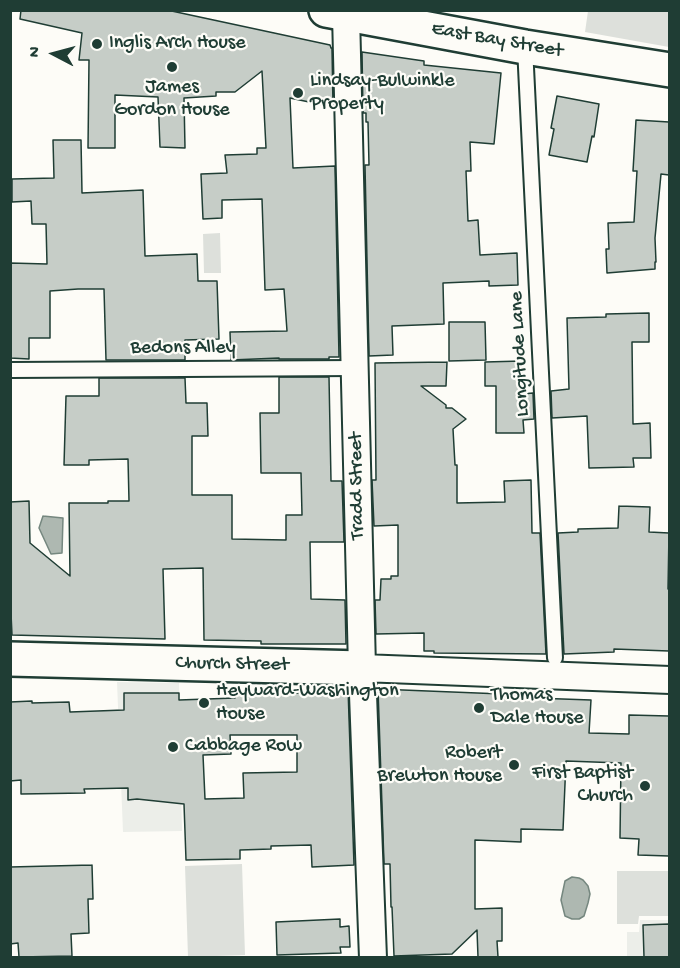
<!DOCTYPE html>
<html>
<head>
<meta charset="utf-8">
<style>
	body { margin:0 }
	#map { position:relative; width:680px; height:968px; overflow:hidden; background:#fdfcf7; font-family:"Gochi Hand",sans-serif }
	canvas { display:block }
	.frame { position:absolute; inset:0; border:12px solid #1f3d34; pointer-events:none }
	.north { position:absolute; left:24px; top:24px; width:60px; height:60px; -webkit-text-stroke:4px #fdfcf7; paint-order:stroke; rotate:276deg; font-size:16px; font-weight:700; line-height:24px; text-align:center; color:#1f3d34 }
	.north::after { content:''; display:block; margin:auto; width:21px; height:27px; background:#1f3d34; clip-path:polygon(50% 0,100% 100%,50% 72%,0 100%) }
</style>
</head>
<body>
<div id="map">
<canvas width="680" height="968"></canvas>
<div class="frame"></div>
<div class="north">N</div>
</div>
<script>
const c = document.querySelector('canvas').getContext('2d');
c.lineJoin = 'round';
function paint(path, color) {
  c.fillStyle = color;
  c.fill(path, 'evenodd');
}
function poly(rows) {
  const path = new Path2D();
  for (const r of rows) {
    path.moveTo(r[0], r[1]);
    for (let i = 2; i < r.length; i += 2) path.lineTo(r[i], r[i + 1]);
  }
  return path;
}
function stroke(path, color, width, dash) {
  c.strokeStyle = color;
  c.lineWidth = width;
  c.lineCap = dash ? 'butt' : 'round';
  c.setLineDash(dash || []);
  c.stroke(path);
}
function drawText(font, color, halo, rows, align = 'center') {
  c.font = font + ' "Gochi Hand",sans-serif';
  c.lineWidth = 4.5;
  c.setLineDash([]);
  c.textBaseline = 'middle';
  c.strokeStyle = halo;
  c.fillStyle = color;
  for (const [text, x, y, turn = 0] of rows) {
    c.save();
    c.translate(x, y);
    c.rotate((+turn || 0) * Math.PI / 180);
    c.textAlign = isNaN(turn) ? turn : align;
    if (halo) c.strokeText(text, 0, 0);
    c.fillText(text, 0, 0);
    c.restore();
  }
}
paint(poly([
	[117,682,179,683,182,831,123,832],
	[640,920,669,920,669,957,627,957,627,932,639,932]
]), '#eceee9');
paint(poly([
	[588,11,669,11,669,47,585,32],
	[220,233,221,273,204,273,203,234],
	[242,864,245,955,188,957,185,866],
	[617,871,669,871,669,916,639,916,638,924,617,924]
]), '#dde0db');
const water = poly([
	[43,516,63,518,62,553,51,554,39,528,43,516],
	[572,877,579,878,583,880,588,886,590,894,588,903,584,916,579,919,572,919,565,916,561,900,565,881,572,877]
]);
paint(water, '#aeb8b1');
stroke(water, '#75877f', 1.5);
const building = poly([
	[21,10,167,10,330,45,331,48,332,48,333,107,290,98,293,168,335,166,339,357,329,357,329,359,279,359,279,358,231,360,230,332,287,331,284,289,265,290,262,199,222,200,222,218,203,219,201,174,227,173,225,155,257,154,257,148,266,148,262,71,235,92,216,92,216,96,184,98,185,148,160,147,158,97,115,95,115,148,88,148,89,60,79,60,82,33,20,19,21,10],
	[362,52,424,61,424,65,501,73,494,144,470,142,471,171,466,171,468,221,478,220,480,255,517,253,518,285,489,286,489,281,443,283,444,324,392,326,393,355,369,356,365,165,369,165,368,122,366,122,366,113,363,113,362,52],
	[557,96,599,104,594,137,592,136,587,162,549,155,554,129,551,128,557,96],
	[636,120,669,122,669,175,661,174,655,238,656,262,655,262,655,269,607,273,606,249,609,249,608,223,634,222,637,171,633,171,636,120],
	[53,140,81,140,82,193,143,190,145,256,197,254,198,281,217,281,219,339,185,340,185,360,106,360,104,289,78,289,50,291,50,338,29,338,29,359,10,358,10,263,47,264,46,224,32,224,31,201,12,202,12,179,54,178,53,140],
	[649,313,649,342,632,342,633,424,650,423,651,458,633,458,634,467,589,468,587,416,552,418,551,391,569,389,567,318,606,317,606,314,649,313],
	[449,322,485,322,486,360,449,361,449,322],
	[522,361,522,394,533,393,534,419,523,420,524,433,496,433,496,386,485,386,485,362,522,361],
	[447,362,446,386,421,386,446,405,446,408,452,408,466,419,453,429,455,465,457,465,457,503,505,502,504,481,531,480,532,533,540,533,546,654,434,653,434,651,424,651,424,633,376,634,375,600,380,600,381,579,391,579,391,576,398,576,398,525,374,526,372,480,376,480,375,363,447,362],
	[279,377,329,377,331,481,342,481,344,542,310,542,311,599,345,600,346,644,261,644,261,641,204,640,203,568,163,569,165,639,12,635,10,592,10,502,29,501,30,543,70,576,69,503,108,503,108,501,129,501,128,459,89,460,89,465,64,465,66,396,99,396,99,378,185,378,186,403,207,403,208,436,192,436,192,495,232,495,232,539,286,540,286,515,302,515,301,473,261,473,260,413,279,413,279,377],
	[619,506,650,507,649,532,669,533,668,589,669,589,669,651,614,649,614,652,564,654,558,533,578,532,578,529,618,528,619,506],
	[348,688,354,865,312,867,311,845,271,846,271,849,240,850,240,859,186,860,184,804,137,799,128,800,128,788,84,789,85,793,21,794,21,780,10,781,10,702,32,701,32,703,69,702,70,712,124,710,124,693,179,693,179,700,235,698,235,693,299,693,299,689,348,688],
	[230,735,297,735,297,772,243,773,244,798,205,799,203,755,231,754,230,735],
	[378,689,502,694,502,692,534,694,534,698,591,700,589,733,629,734,629,715,669,716,669,856,638,855,639,839,620,838,621,763,566,761,563,830,521,829,521,842,475,840,475,909,502,908,502,941,497,941,498,957,478,957,477,930,452,954,394,956,392,907,391,907,390,864,384,864,378,689],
	[92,865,93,899,88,899,89,933,71,934,72,956,19,957,18,943,10,944,10,867,92,865],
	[340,919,340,927,349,926,350,947,340,947,341,953,277,955,276,922,340,919],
	[669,924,669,957,644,957,643,925,669,924]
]);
paint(building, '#c6cdc7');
stroke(building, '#1f3d34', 1.5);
const lane = poly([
	[525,47,555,658],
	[10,370,355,368]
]);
const street = poly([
	[346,14,362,668,373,958],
	[362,668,670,680]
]);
const secondary = poly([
	[326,10,525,47,670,70],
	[10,659,362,668]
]);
stroke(lane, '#1f3d34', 18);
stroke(street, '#1f3d34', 30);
stroke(secondary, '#1f3d34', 38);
stroke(lane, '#fdfcf7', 14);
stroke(street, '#fdfcf7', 26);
stroke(secondary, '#fdfcf7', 33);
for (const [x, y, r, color] of [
	[97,44,6,"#1f3d34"],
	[172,67,6,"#1f3d34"],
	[298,93,6,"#1f3d34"],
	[204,703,6,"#1f3d34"],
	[479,708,6,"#1f3d34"],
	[173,747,6,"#1f3d34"],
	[514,765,6,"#1f3d34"],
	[645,786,6,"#1f3d34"]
]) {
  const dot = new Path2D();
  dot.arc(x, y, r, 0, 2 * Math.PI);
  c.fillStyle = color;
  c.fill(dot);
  stroke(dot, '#fdfcf7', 2);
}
drawText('20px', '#1f3d34', '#fdfcf7', [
	["East Bay Street",497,41,10],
	["Bedons Alley",183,349],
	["Longitude Lane",521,354,-93],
	["Tradd Street",358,486,-91],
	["Church Street",232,665,1]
]);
drawText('20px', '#1f3d34', '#fdfcf7', [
	["Inglis Arch House",109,44],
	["Lindsay-Bulwinkle",310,82],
	["Property",310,105],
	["James",172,88,"center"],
	["Gordon House",172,111,"center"],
	["Heyward-Washington",216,692],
	["House",216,715],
	["Thomas",491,696],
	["Dale House",491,719],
	["Cabbage Row",185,747],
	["Robert",502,754,"right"],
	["Brewton House",502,777,"right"],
	["First Baptist",633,774,"right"],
	["Church",633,797,"right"]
], 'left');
</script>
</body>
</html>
